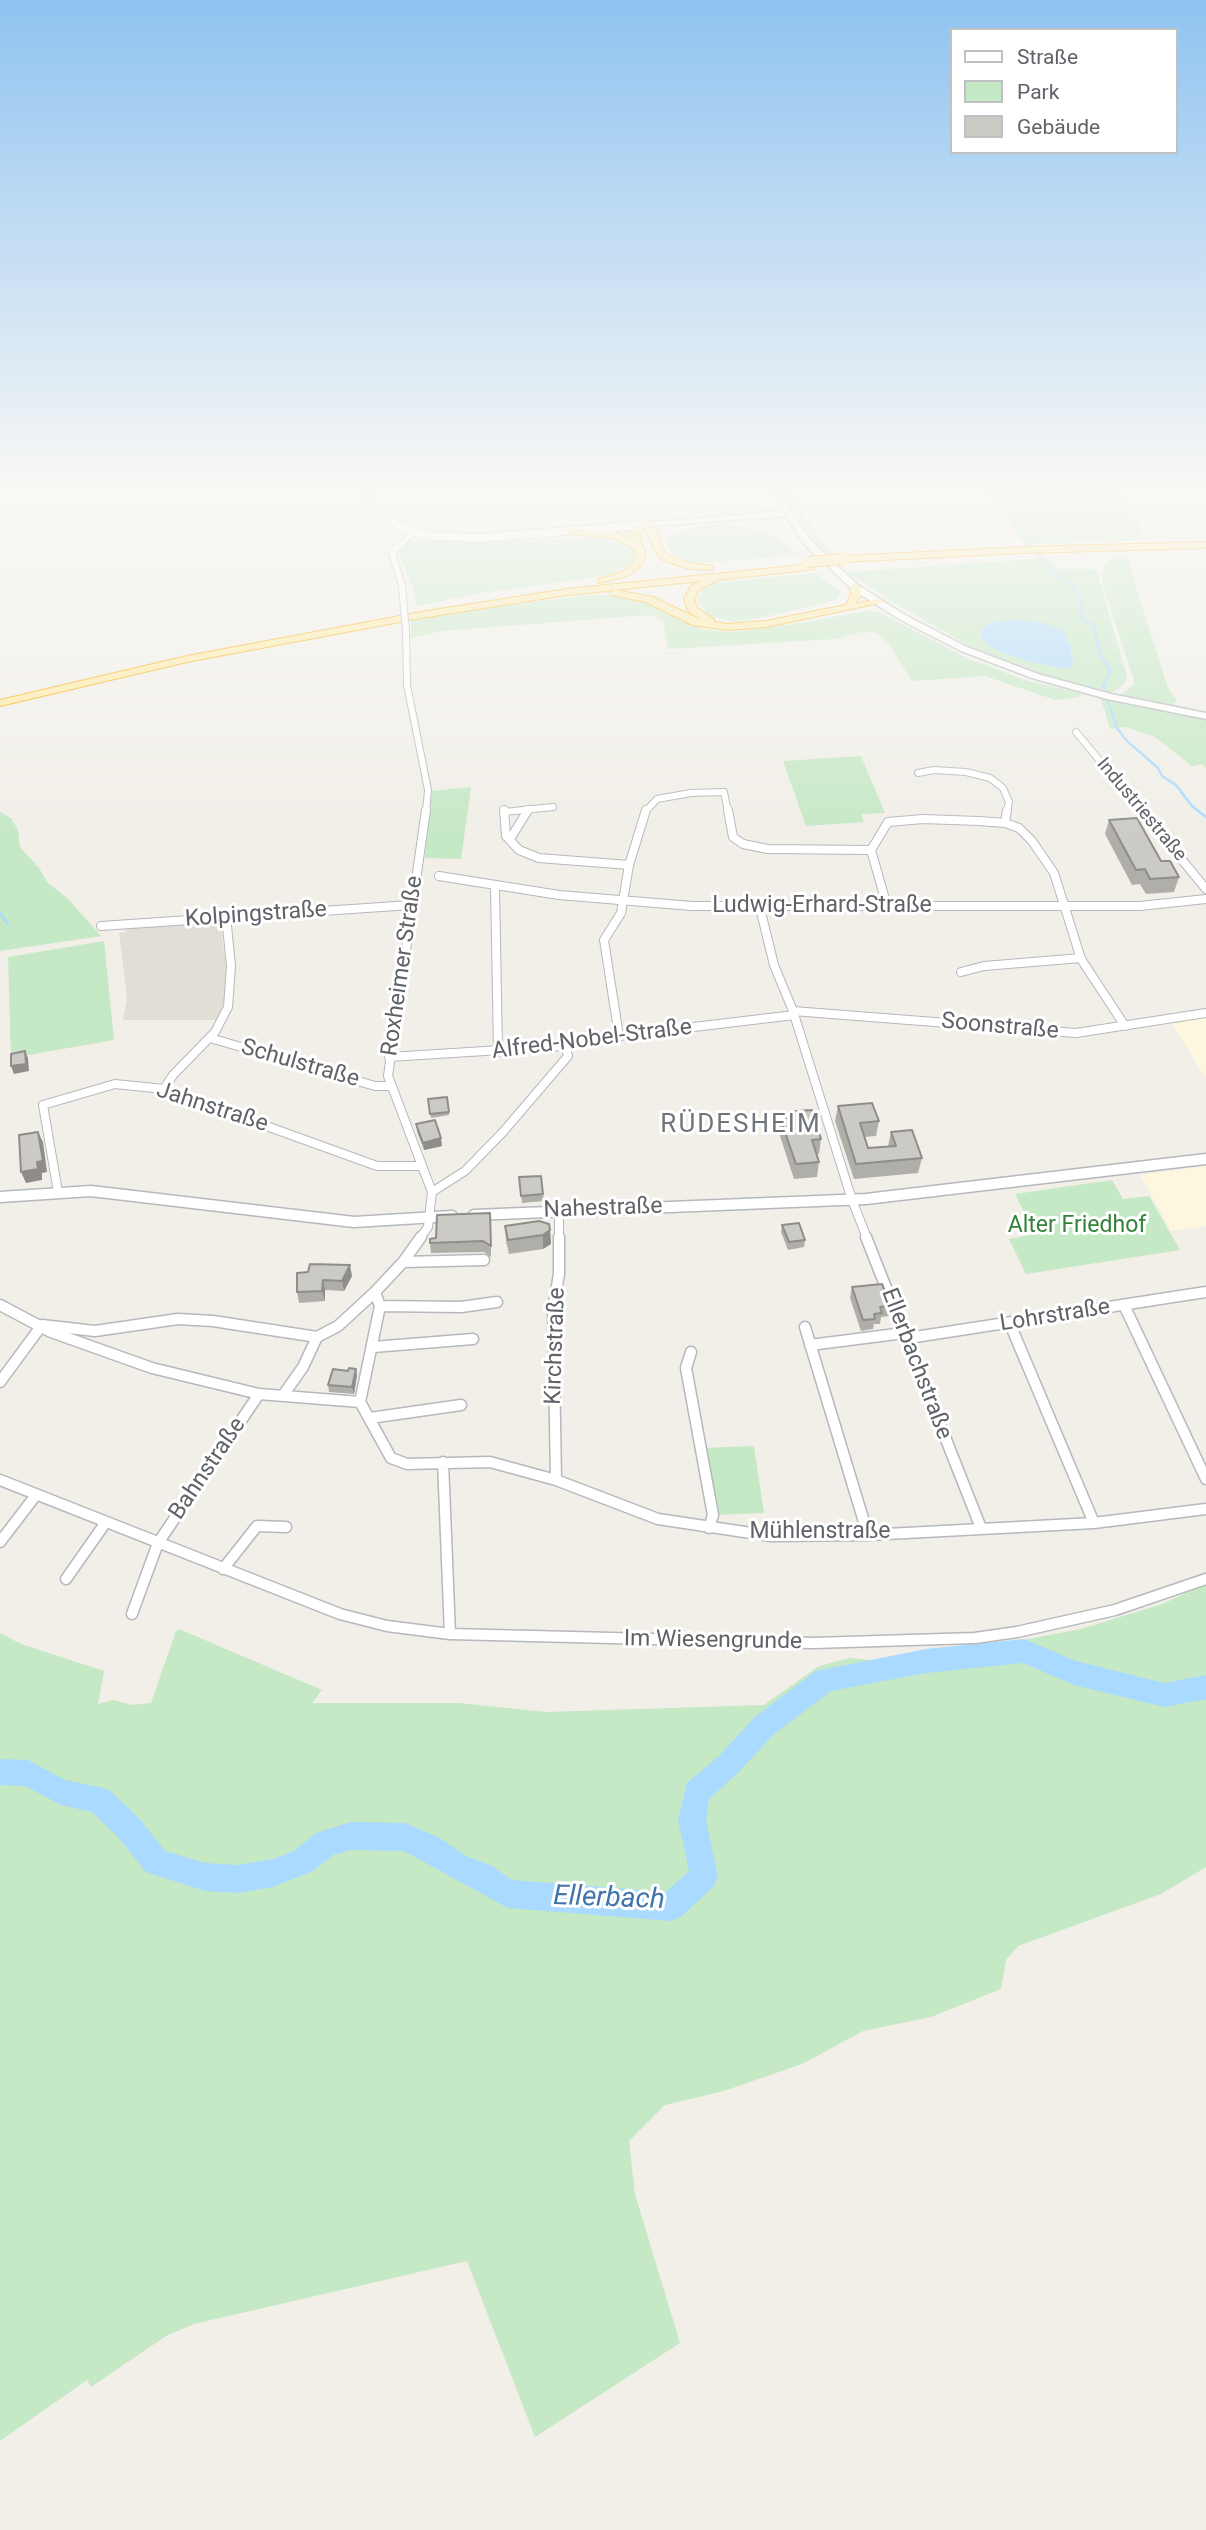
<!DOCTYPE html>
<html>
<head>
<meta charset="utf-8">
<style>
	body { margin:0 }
	#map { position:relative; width:1206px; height:2530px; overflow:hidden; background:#f1efe8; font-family:Roboto,sans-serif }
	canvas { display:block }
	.legend { position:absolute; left:950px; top:28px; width:228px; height:126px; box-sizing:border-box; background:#fff; border:2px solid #bfc1c3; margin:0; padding:9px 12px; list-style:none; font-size:21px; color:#5f6368 }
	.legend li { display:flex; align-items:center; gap:14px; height:35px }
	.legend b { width:35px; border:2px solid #bfc1c3 }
</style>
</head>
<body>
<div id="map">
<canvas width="1206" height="2530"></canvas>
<ul class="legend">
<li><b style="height:9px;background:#fff"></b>Straße</li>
<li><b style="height:19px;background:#c5e8c5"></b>Park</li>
<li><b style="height:19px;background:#cccac5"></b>Gebäude</li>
</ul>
</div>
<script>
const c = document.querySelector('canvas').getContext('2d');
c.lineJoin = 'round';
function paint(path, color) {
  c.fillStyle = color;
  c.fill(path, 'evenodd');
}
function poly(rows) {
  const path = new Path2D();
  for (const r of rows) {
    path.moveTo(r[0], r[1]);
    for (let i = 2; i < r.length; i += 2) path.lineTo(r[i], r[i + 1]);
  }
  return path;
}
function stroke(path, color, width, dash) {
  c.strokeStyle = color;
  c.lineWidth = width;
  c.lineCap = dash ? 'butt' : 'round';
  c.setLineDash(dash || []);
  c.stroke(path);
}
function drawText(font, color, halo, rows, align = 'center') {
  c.font = font + ' Roboto,sans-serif';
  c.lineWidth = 6;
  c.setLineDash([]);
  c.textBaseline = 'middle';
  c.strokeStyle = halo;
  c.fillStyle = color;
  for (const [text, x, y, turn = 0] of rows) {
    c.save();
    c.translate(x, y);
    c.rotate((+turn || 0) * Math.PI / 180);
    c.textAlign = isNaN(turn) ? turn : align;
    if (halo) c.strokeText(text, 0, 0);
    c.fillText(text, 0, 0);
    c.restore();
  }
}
paint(poly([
	[1206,1017,1206,1078,1171,1023],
	[1206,1166,1206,1226,1171,1231,1140,1175]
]), '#fef7e0');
paint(poly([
	[220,921,227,973,226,994,218,1020,123,1020,127,998,119,933,126,932,127,926]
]), '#e1ded6');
paint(poly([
	[784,486,790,486,803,515,832,553,824,554,805,529,796,515],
	[986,486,1107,486,1128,505,1144,536,1135,537,1135,541,1024,544,1001,510,986,494],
	[723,524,759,530,777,538,800,555,701,563,685,561,672,554,667,546,668,539,678,532,701,526],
	[603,537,633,548,634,562,609,575,476,594,417,606,413,587,399,553,407,543,424,540,472,543],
	[1114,555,1127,558,1168,688,1177,700,1171,706,1121,695,1134,685,1134,681,1102,582,1103,565],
	[1047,558,1053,565,1063,569,1093,569,1097,572,1127,677,1123,685,1112,693,1049,677,971,647,891,601,847,572],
	[1063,631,1071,647,1073,664,1068,669,1034,663,996,650],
	[816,573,841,592,836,600,769,616,733,622,709,615,698,602,701,591,714,583],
	[588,595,620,595,645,600,681,621,706,630,732,632,802,623,865,611,879,612,969,659,1028,681,1081,693,1079,697,1055,700,985,676,912,681,890,646,876,633,862,632,835,639,668,649,663,620,649,615,442,631,411,638,411,618],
	[1101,699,1206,720,1206,768,1202,764,1192,766,1155,737,1126,727,1110,729],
	[861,756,885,813,861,814,864,822,806,826,783,761],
	[471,787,461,859,425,858,432,791],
	[0,812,11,818,18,830,20,847,39,868,47,882,68,899,101,936,0,951],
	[104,941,114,1040,11,1058,8,957],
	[1112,1180,1123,1199,1149,1196,1180,1250,1026,1274,1009,1239,1035,1234,1015,1194],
	[754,1446,764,1513,713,1515,702,1448],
	[1206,1584,1206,1867,1161,1894,1018,1946,1006,1960,1001,1989,931,2017,863,2031,802,2064,724,2091,665,2105,629,2141,635,2194,680,2343,535,2437,467,2261,194,2324,166,2336,91,2387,87,2380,0,2441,0,1633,21,1644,104,1671,98,1704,113,1700,132,1705,151,1703,176,1631,179,1629,322,1690,312,1703,459,1703,546,1712,764,1705,819,1666,850,1658,888,1662,964,1651,1081,1629,1162,1604]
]), '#c5e8c5');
paint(poly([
	[1008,620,1041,622,1063,631,1071,647,1073,664,1068,669,1034,663,996,650,982,639,982,629,993,622]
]), '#aadaff');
stroke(poly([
	[998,486,999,493,1021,533,1048,567,1070,584,1081,598,1082,617,1094,627,1101,656,1111,671,1103,686,1117,728,1127,741,1158,768,1162,776,1176,785,1192,806,1206,817],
	[0,913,8,924]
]), '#aadaff', 2.5);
paint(poly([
	[1024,1639,1076,1661,1164,1683,1206,1675,1206,1699,1164,1707,1074,1685,1023,1663,926,1673,831,1691,774,1734,737,1774,709,1799,706,1820,718,1876,714,1886,681,1917,671,1921,508,1908,404,1851,351,1850,333,1855,313,1871,273,1887,238,1893,205,1891,146,1872,118,1837,92,1812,61,1805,25,1786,0,1785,0,1759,28,1760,65,1780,99,1787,109,1790,138,1817,165,1851,205,1863,238,1865,273,1859,294,1851,316,1833,351,1822,405,1823,438,1837,466,1856,492,1866,512,1880,666,1892,689,1871,678,1820,687,1783,719,1756,756,1716,816,1671,926,1649,1024,1639]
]), '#aadaff');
const minorFar2 = poly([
	[404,609,402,586,392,552,414,532],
	[406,630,407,685,428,790,426,812],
	[1076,732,1142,812],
	[918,773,934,770,966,772,990,778,1003,788,1009,802,1007,812],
	[504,812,553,807],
	[527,812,529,809],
	[645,812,657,799,691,793,724,792,728,812]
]);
const minorFar1 = poly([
	[504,810,506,836,519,850,539,858,629,865],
	[728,810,733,837,743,844,768,849,871,850],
	[1141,810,1206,889],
	[1005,823,1007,810],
	[510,839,528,810],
	[871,850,888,822,923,819,979,821,1005,823,1019,828,1032,841,1054,873,1081,959,1125,1026],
	[871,850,887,906],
	[439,876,559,895,692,906,1140,906,1206,899],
	[495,886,498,1052],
	[760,908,774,965,793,1011,852,1200,867,1238],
	[101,926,411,905],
	[961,972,984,966,1081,958],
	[793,1011,1076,1033,1206,1013],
	[619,1036,604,940,621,913,629,865,646,810],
	[210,1038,375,1086,391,1086],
	[389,1057,565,1046,619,1036,794,1015],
	[164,1089,173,1075,215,1032,228,1007,231,966,226,916],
	[58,1192,43,1105,115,1084,164,1089,377,1166,422,1166],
	[432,1192,465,1171,503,1132,568,1056,565,1046],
	[559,1211,559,1238],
	[420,1238,428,1227,432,1192,388,1076,426,810]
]);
const minor = poly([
	[866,1237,981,1528],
	[403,1262,484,1260],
	[375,1292,380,1306,360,1402,391,1458,407,1464,490,1462,556,1480,658,1519,771,1536,868,1535,1094,1523,1206,1509],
	[0,1305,51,1332,152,1368,259,1394,360,1402],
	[1124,1305,1206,1479],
	[380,1306,461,1307,497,1302],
	[1010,1324,1094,1523],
	[805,1327,868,1535],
	[810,1345,904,1333,915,1337,1206,1292],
	[373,1347,473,1339],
	[691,1352,686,1368,713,1515,709,1528],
	[0,1382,42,1325,95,1331,178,1319,213,1321,317,1337,338,1326,375,1292,403,1262,421,1237],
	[284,1394,303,1367,317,1337],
	[370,1418,461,1405],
	[443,1462,450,1634],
	[0,1480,340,1614,387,1626,450,1634,814,1643,975,1638,1017,1632,1115,1610,1206,1579],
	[556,1480,553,1309,559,1274,559,1237],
	[0,1542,36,1495],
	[223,1569,257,1526,286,1527],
	[66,1579,106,1522],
	[132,1614,158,1543,259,1394]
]);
const tertiaryFar1 = poly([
	[363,486,373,507,385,518,408,530,433,536,480,538,642,525]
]);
const tertiary = poly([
	[0,1197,91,1191,354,1222,452,1216],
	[474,1215,866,1199,1206,1159]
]);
const secondary = poly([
	[774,486,782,486,792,513,811,541,858,585,905,615,967,647,1038,674,1111,694,1206,713,1206,719,1107,699,1032,678,961,651,899,619,852,589,805,545,786,516,642,527,638,525,642,523,783,511,774,486]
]);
const trunk = poly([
	[649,521,654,524,663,549,669,556,689,563,713,566,713,570,688,569,663,560,654,550,645,527,638,534,646,553,642,565,628,576,599,583,599,579,622,572,634,562,635,549,614,538,571,534,566,531,571,528,616,532,630,539,628,534,639,523,649,521],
	[1206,542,1206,548,1023,553,844,562,839,559,844,556,1023,547,1206,542],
	[812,564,815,565,815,569,718,580,699,590,694,599,697,608,714,619,714,622,727,624,766,621,846,605,851,595,850,587,855,584,860,587,861,595,855,604,879,599,884,602,766,627,727,630,692,625,646,602,611,595,610,593,615,590,567,595,421,618,187,662,0,706,0,700,187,656,421,612,567,589,812,564],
	[701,581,691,586,684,599,689,612,703,621,653,597,615,590,701,581]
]);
stroke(minorFar2, '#b5b8bc', 8);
stroke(minorFar1, '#b5b8bc', 10);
stroke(minor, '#b5b8bc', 13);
stroke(tertiaryFar1, '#b5b8bc', 10);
stroke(tertiary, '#b5b8bc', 13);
stroke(secondary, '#b6babf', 3);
stroke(trunk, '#f9ab00', 2);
stroke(minorFar2, '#fff', 6);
stroke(minorFar1, '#fff', 8);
stroke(minor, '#fff', 10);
stroke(tertiaryFar1, '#fff', 8);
stroke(tertiary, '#fff', 10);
paint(secondary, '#fff');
paint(trunk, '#feeaa1');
const minorBridge = poly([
	[404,609,406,630]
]);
const trunkBridge = poly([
	[807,562,844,559]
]);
stroke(minorBridge, '#b5b8bc', 8, []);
stroke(trunkBridge, '#f9ab00', 12, []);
stroke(minorBridge, '#fff', 6);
stroke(trunkBridge, '#feeaa1', 10);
paint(poly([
	[1109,820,1161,861,1179,877,1174,892,1146,894,1140,884,1132,885,1105,834],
	[447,1097,449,1115,431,1118,428,1099],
	[838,1106,879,1121,876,1136,864,1137,868,1148,888,1146,891,1132,922,1158,918,1173,854,1179,835,1121],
	[784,1112,821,1139,819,1154,817,1154,819,1162,817,1177,794,1179,779,1133,780,1118,783,1118],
	[416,1124,442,1146,424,1150,417,1132],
	[519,1177,543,1194,544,1201,522,1203],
	[491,1223,491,1257,484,1252,431,1253,430,1243,436,1238],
	[782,1225,805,1240,804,1247,788,1250,781,1232],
	[505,1226,550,1230,551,1244,543,1249,509,1254,506,1241],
	[297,1273,352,1276,344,1291,325,1290,325,1301,299,1303,297,1292],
	[852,1287,891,1306,889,1316,881,1317,880,1324,874,1324,873,1329,861,1331,850,1298],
	[348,1371,357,1375,354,1394,329,1392,328,1385]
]), '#afaea9');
paint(poly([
	[25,1051,28,1058,29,1071,14,1074,11,1066],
	[38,1132,43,1142,47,1172,42,1173,42,1180,26,1183,21,1172,37,1162],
	[441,1138,442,1146,424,1150,423,1143],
	[550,1230,551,1244,543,1249,543,1235],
	[350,1265,352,1276,344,1291,342,1281],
	[323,1280,325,1290,325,1301,322,1291],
	[356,1369,357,1375,354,1394,352,1387]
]), '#8f8d8a');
const building = poly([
	[1137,818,1161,861,1170,861,1179,877,1150,879,1145,869,1136,870,1109,820,1137,818],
	[25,1051,26,1064,11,1066,11,1054,25,1051],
	[447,1097,449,1112,430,1114,428,1099,447,1097],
	[872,1103,879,1121,860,1123,868,1148,896,1146,891,1132,912,1130,922,1158,856,1164,838,1106,872,1103],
	[812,1110,821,1139,812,1140,819,1162,796,1164,780,1118,786,1118,784,1112,812,1110],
	[435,1120,441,1138,423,1143,416,1124,435,1120],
	[38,1132,43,1161,37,1162,38,1169,21,1172,19,1135,38,1132],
	[541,1176,543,1194,521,1196,519,1177,541,1176],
	[490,1213,491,1246,483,1241,430,1243,430,1239,436,1238,437,1215,490,1213],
	[539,1221,549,1224,550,1230,543,1235,508,1240,505,1226,539,1221],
	[799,1223,805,1240,789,1242,782,1225,799,1223],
	[310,1264,350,1265,342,1281,323,1280,322,1291,297,1292,297,1273,308,1272,310,1264],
	[882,1284,891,1306,880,1307,882,1313,874,1314,875,1319,863,1320,852,1287,882,1284],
	[349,1368,356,1369,352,1387,328,1385,333,1369,348,1371,349,1368]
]);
paint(building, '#cccac5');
stroke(building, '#8f8d8a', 2);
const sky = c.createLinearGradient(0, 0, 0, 840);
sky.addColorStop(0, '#8fc3f1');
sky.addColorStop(0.58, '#f9f8f5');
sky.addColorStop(1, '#f9f8f500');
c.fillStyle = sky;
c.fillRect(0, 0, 1206, 840);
drawText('19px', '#5f6368', '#fff', [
	["Industriestraße",1141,810,50]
]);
drawText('23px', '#5f6368', '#fff', [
	["Ludwig-Erhard-Straße",822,906],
	["Kolpingstraße",256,915,-4],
	["Roxheimer Straße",403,966,-82],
	["Soonstraße",1000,1027,5],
	["Alfred-Nobel-Straße",592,1040,-7],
	["Schulstraße",300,1064,16],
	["Jahnstraße",212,1108,18],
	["Nahestraße",603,1209,-2],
	["Lohrstraße",1055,1316,-9],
	["Kirchstraße",556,1346,-88],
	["Ellerbachstraße",916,1364,69],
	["Bahnstraße",208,1469,-56],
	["Mühlenstraße",820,1532],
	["Im Wiesengrunde",713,1641,1]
]);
drawText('23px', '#348238', '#fff', [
	["Alter Friedhof",1077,1226]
]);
c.letterSpacing = '2px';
drawText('26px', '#70757a', '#fff', [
	["RÜDESHEIM",741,1125]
]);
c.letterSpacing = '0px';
drawText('italic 28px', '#4174aa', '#fff', [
	["Ellerbach",609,1899,2]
]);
</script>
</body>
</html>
